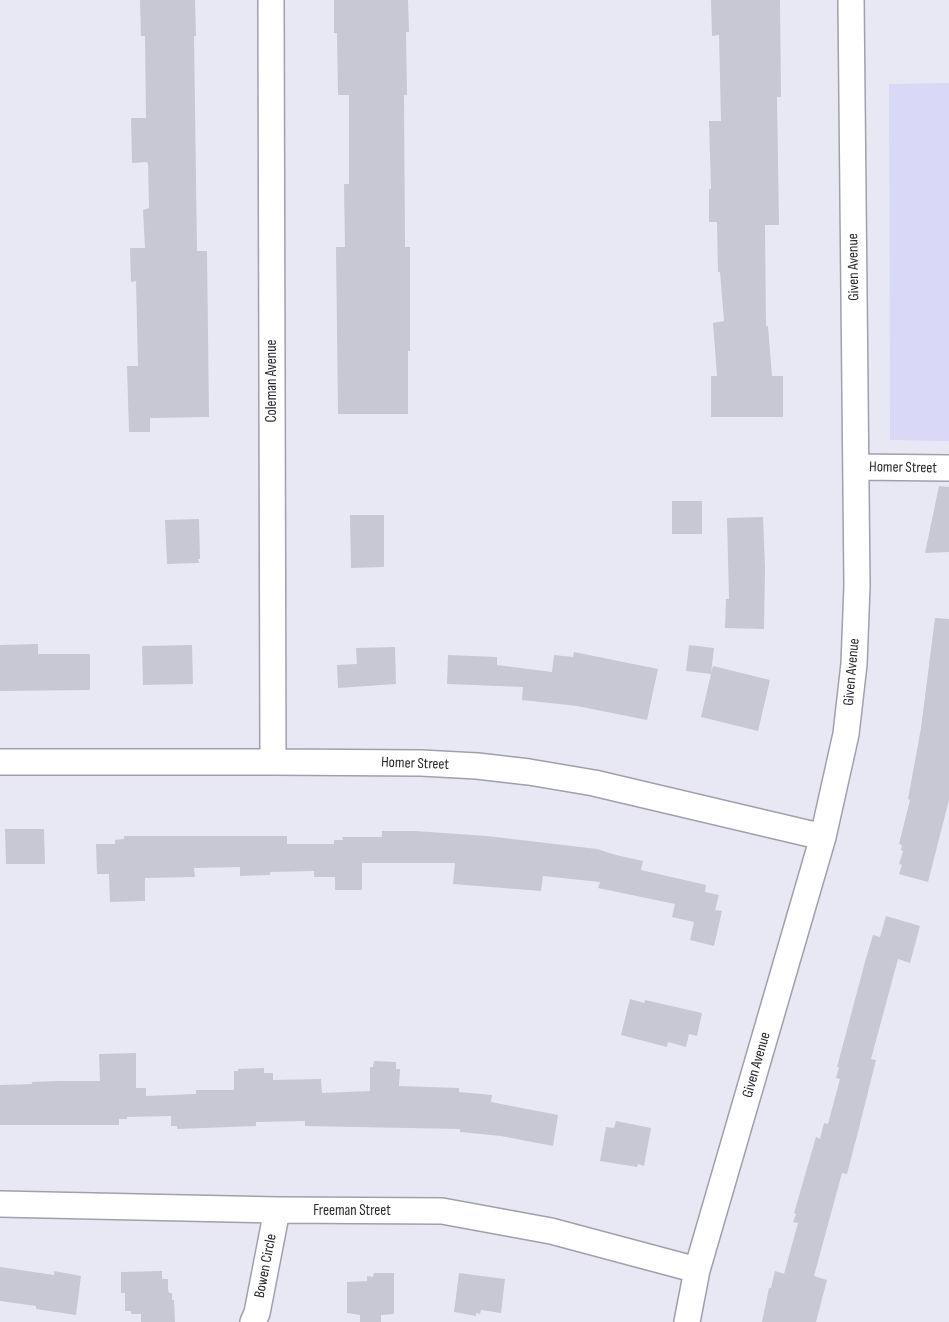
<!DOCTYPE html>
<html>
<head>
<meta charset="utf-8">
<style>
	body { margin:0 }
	canvas { display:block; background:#e8e8f5 }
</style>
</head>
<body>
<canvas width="949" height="1322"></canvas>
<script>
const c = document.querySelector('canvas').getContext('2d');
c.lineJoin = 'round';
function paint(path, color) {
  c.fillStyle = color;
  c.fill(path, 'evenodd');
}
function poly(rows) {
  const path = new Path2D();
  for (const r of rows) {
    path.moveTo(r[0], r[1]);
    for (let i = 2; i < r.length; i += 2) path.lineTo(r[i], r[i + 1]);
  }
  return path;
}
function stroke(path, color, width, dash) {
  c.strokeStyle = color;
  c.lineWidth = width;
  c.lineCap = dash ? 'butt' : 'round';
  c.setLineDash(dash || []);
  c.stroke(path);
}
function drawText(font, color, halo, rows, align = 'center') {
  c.font = font + ' "Sofia Sans Condensed",sans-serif';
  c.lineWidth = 4.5;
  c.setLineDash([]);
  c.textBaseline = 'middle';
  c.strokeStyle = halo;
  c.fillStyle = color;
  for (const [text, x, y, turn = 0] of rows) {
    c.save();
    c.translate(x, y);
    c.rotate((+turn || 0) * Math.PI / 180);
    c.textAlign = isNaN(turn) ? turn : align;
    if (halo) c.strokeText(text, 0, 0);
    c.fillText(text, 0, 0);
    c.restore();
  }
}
paint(poly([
	[949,83,949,441,890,440,889,84]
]), '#d9d8f6');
paint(poly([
	[140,0,195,0,196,36,194,36,197,251,207,251,209,417,150,418,150,432,129,432,127,366,138,366,136,281,131,282,130,248,145,248,143,210,149,208,148,164,147,162,132,163,131,118,146,118,145,36,141,36],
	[334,0,408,0,409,32,406,32,407,95,404,95,405,247,410,247,410,351,408,351,408,414,338,414,336,247,345,247,344,184,349,184,349,95,338,95,337,33,334,33],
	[711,0,780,0,781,97,777,97,779,225,765,225,766,326,768,326,772,376,783,376,783,417,711,417,711,376,717,376,713,323,724,321,720,272,718,272,717,222,709,222,709,189,711,189,709,121,721,121,719,35,712,36],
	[939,486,949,487,949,552,925,553],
	[672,501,702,501,702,534,672,534],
	[350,515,384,515,384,567,351,568],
	[763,517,765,567,764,629,725,628,726,599,729,599,727,518],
	[199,519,200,559,198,559,199,563,167,564,165,520],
	[935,618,949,619,949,800,928,882,899,874,902,865,899,864,903,851,901,850,902,845,899,844,910,800,908,799,921,728],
	[38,644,38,654,90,654,90,690,0,691,0,645],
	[192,645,193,684,143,685,142,646],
	[689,645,714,648,711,673,713,666,770,680,758,731,701,717,711,674,686,671],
	[395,647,396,684,338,688,337,665,357,664,356,648],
	[574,652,658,669,647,720,577,706,522,700,523,687,447,684,448,655,497,657,497,665,552,672,554,655,573,657],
	[5,829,44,829,45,864,6,864],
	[382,831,415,831,487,836,597,849,616,855,643,861,641,870,706,885,705,892,719,895,715,910,722,911,714,946,690,940,694,922,672,917,675,904,598,888,600,882,543,876,541,891,453,884,455,863,362,863,362,890,335,890,335,877,314,877,314,871,270,872,270,875,240,876,240,867,194,868,195,877,145,878,145,901,110,902,109,874,97,874,96,844,115,844,115,840,124,839,124,836,287,836,287,844,334,844,334,840,343,840,342,837,382,837],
	[886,916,920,926,910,963,898,959,871,1059,876,1060,858,1132,847,1174,842,1173,814,1276,827,1280,816,1322,762,1322,769,1288,771,1288,775,1271,784,1274,798,1223,793,1222,796,1214,794,1213,816,1137,820,1139,824,1123,828,1124,840,1079,836,1078,839,1067,837,1067,865,962,873,935,880,937],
	[630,999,644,1003,645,1000,702,1013,697,1036,689,1034,686,1047,668,1042,667,1047,621,1035],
	[136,1053,136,1088,146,1088,146,1096,196,1094,196,1090,234,1090,234,1071,238,1071,238,1069,264,1068,264,1073,273,1073,273,1080,321,1079,322,1093,370,1091,370,1067,373,1067,374,1061,396,1062,396,1069,400,1069,399,1086,459,1088,459,1092,492,1095,491,1102,558,1115,553,1146,501,1136,460,1132,460,1129,305,1126,305,1121,256,1122,256,1126,177,1129,177,1126,171,1126,171,1116,127,1117,127,1119,119,1119,119,1125,0,1125,0,1085,32,1084,32,1082,58,1081,100,1081,99,1054],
	[616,1121,651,1128,644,1166,638,1164,637,1167,600,1161,606,1127,614,1128],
	[0,1267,54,1275,54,1271,81,1276,76,1315,36,1309,36,1306,0,1301],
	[162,1271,162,1279,168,1279,168,1290,169,1293,172,1293,172,1300,174,1300,175,1322,141,1322,141,1314,131,1314,131,1311,125,1311,125,1293,121,1293,121,1272],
	[374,1273,394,1273,394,1314,381,1315,381,1322,360,1322,360,1315,347,1313,347,1282,367,1281,367,1276,373,1277],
	[459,1273,505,1279,501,1313,481,1310,480,1314,476,1313,476,1316,454,1312]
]), '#c8c8d4');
const street = poly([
	[271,0,273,762],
	[856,467,949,468],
	[0,762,273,762,421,763,477,766,529,772,594,783,823,837],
	[0,1204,277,1210,442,1211,551,1231,697,1270],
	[253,1322,257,1313,277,1210],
	[687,1322,697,1270,823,837,846,734,854,664,857,586,851,0]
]);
stroke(street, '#a0a0ac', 28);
stroke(street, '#fff', 25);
drawText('15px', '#29292d', '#fff', [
	["Given Avenue",854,267,-91],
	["Coleman Avenue",272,381,-90],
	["Homer Street",903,468,1],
	["Given Avenue",852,672,-85],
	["Homer Street",415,764,2],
	["Given Avenue",757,1065,-74],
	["Freeman Street",352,1211],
	["Bowen Circle",266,1266,-79]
]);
</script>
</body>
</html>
